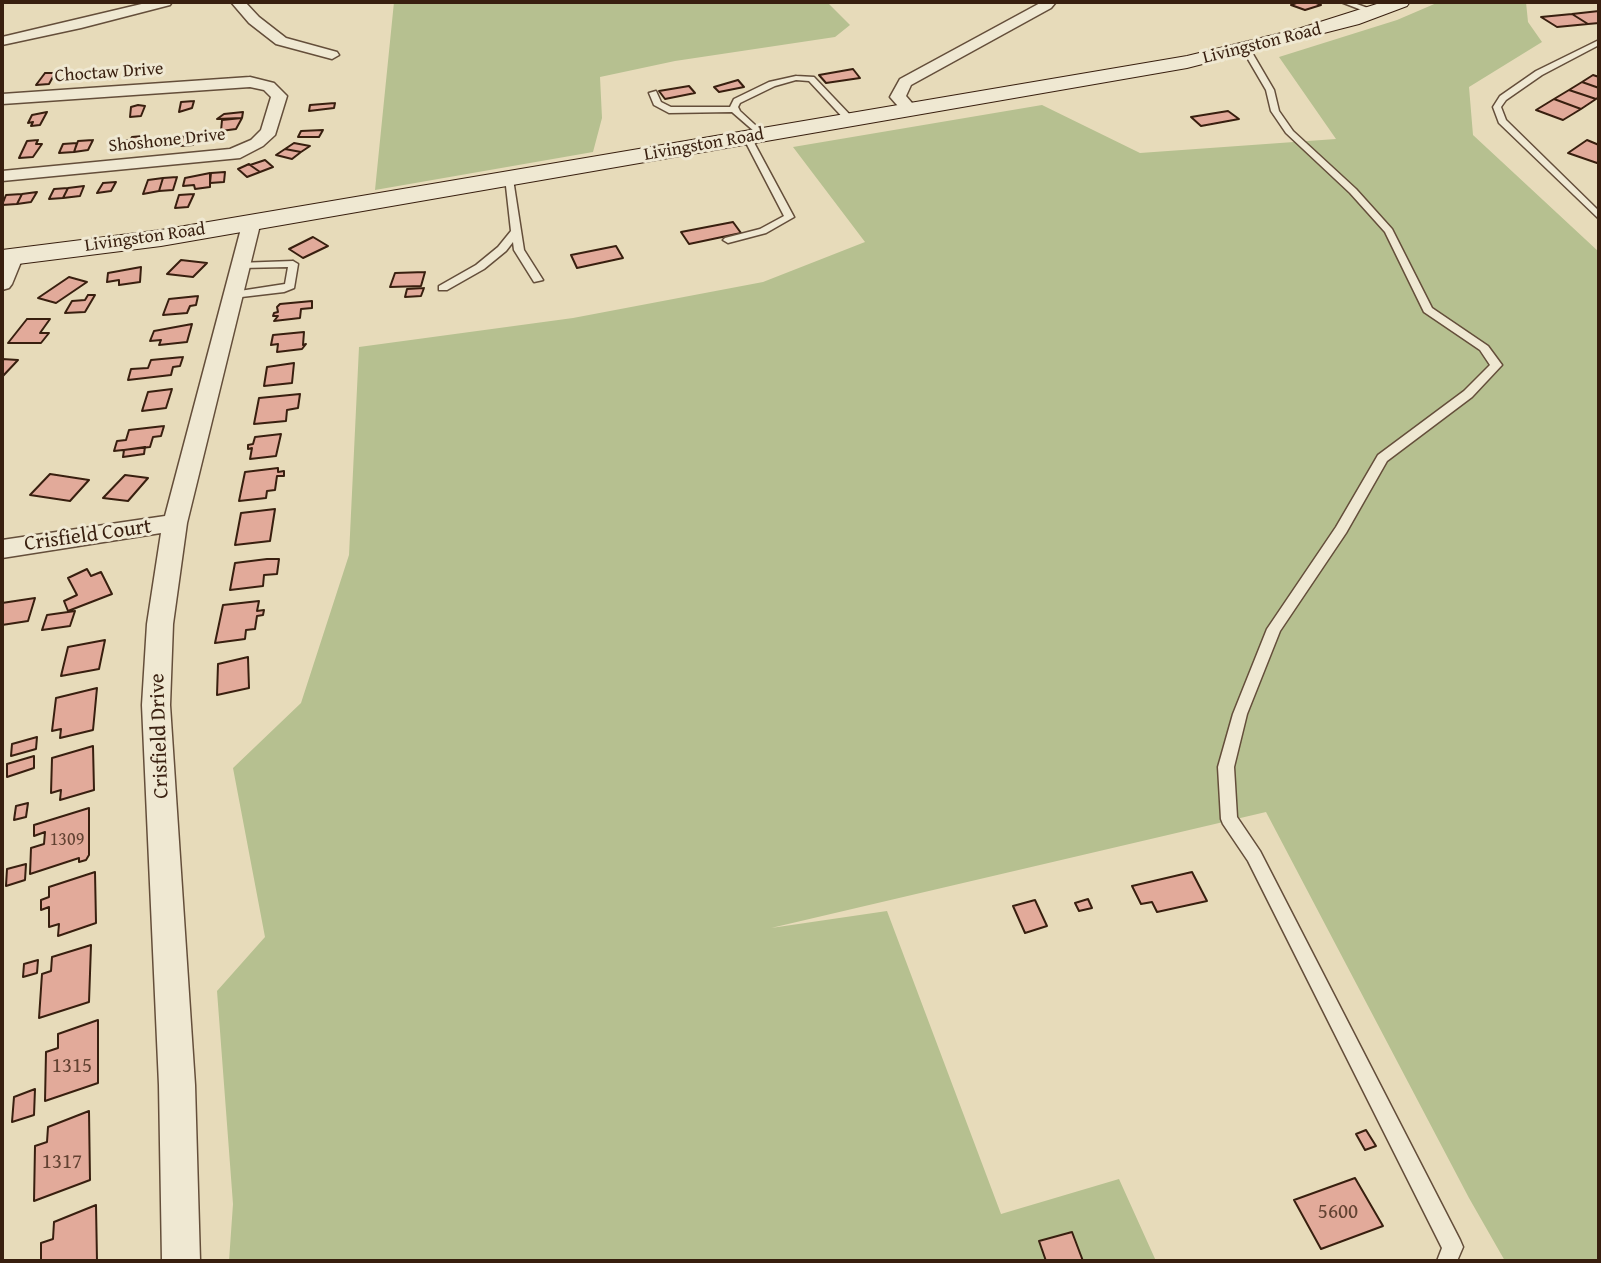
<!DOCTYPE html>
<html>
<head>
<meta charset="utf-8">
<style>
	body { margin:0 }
	#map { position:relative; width:1601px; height:1263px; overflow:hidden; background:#e7dbba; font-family:"Gentium Book Plus",serif }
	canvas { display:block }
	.frame { position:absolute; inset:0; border:4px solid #381f0f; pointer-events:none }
</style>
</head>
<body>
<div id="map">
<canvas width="1601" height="1263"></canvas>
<div class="frame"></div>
</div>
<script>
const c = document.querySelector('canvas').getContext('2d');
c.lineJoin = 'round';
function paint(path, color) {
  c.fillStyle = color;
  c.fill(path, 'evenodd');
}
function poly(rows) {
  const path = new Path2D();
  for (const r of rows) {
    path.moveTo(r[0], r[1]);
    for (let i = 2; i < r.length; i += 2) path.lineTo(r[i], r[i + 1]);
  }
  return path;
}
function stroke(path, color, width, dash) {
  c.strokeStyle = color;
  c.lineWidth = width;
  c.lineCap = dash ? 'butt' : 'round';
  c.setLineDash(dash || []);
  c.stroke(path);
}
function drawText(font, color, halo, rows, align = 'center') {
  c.font = font + ' "Gentium Book Plus",serif';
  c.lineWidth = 6;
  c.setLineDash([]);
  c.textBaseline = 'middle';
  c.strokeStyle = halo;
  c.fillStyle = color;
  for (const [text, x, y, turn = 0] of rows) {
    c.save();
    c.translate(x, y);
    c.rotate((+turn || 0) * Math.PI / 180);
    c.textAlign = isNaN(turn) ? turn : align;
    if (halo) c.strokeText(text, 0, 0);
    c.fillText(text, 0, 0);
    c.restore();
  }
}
paint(poly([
	[394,2,827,2,850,25,835,37,675,61,600,77,602,118,593,152,375,190],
	[1439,2,1526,2,1528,22,1542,42,1469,87,1473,135,1599,252,1599,1261,1505,1261,1469,1198,1266,812,771,928,887,911,1001,1214,1119,1179,1156,1261,229,1261,233,1204,217,991,265,937,233,768,301,703,349,555,359,347,573,318,763,282,865,242,793,147,1042,105,1140,153,1336,139,1279,57,1397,20]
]), '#b6c090');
const building = poly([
	[1299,2,1314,2,1321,5,1305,10,1291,5,1299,2],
	[1599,11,1599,23,1588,24,1572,14,1599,11],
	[1572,14,1588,24,1557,27,1541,17,1572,14],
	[853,69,860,78,826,83,819,75,853,69],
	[45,73,55,73,49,84,36,85,45,73],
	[1593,75,1599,77,1599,88,1582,82,1593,75],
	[738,80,744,87,719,92,714,87,738,80],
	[1582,82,1599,88,1599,97,1596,99,1569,90,1582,82],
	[689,86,695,93,665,99,659,91,689,86],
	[1569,90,1596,99,1581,109,1554,99,1569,90],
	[1554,99,1581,109,1563,120,1536,110,1554,99],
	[194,101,192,108,179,112,181,102,194,101],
	[335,103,334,108,309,111,310,105,335,103],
	[138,105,145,106,141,116,130,117,131,107,138,105],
	[1228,111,1239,119,1201,126,1191,117,1228,111],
	[47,112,40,125,31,126,33,122,28,123,32,115,47,112],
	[243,112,242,118,217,119,224,114,243,112],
	[242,118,236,129,221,131,222,120,242,118],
	[323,130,319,137,298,137,301,131,323,130],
	[195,132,193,145,179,146,185,133,195,132],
	[143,136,141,139,144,139,140,148,126,149,132,137,143,136],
	[182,137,179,146,164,147,167,138,182,137],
	[38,140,36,144,42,144,33,157,19,158,27,141,38,140],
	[93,140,88,150,74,152,78,141,93,140],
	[129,140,126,149,111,151,115,141,129,140],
	[1587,140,1599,145,1599,162,1597,163,1568,153,1587,140],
	[77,143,74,152,59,153,63,144,77,143],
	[294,143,310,146,301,152,285,149,294,143],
	[285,149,301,152,292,159,276,155,285,149],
	[265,160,273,167,260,172,250,165,265,160],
	[249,164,250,165,260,172,247,177,238,169,249,164],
	[225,172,224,182,210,183,211,173,225,172],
	[210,173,210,187,195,189,194,185,183,186,185,178,210,173],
	[177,177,173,190,159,191,163,178,177,177],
	[163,178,159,191,143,194,148,180,163,178],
	[103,183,116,182,111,191,97,193,103,183],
	[84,186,80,196,63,198,68,188,84,186],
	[68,188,63,198,49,199,54,189,68,188],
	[37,192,31,202,17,204,22,194,37,192],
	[22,194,17,204,2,205,6,195,22,194],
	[194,194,188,207,175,208,179,195,194,194],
	[733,222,741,233,689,244,681,232,733,222],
	[313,237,328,246,303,258,289,249,313,237],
	[616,246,623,258,577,268,571,255,616,246],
	[181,260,207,263,193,277,167,274,181,260],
	[141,267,140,282,119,285,119,280,107,282,108,273,141,267],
	[425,272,421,286,390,287,395,273,425,272],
	[69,277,87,282,56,303,38,298,69,277],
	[424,288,421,296,405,297,407,289,424,288],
	[88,295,95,295,85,312,65,313,72,301,85,300,88,295],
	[198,296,196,305,190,306,187,313,163,315,169,299,198,296],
	[312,301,312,308,301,309,300,318,274,321,278,316,273,316,274,313,278,312,277,307,280,304,312,301],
	[27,319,50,319,40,333,49,333,41,343,8,343,27,319],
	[192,324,187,342,159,345,161,340,150,341,154,331,192,324],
	[304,332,303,345,306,344,302,349,277,352,278,344,271,345,273,335,304,332],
	[183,357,180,366,173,367,171,375,128,380,131,369,148,368,151,360,183,357],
	[2,359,18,360,2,377,2,359],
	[294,363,292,383,264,386,267,367,294,363],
	[172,389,166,408,142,411,148,392,172,389],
	[300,394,298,408,287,410,286,421,254,424,259,398,300,394],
	[164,426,161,436,153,437,150,447,114,451,117,441,126,440,129,430,164,426],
	[281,434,276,456,250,459,252,448,248,449,248,445,253,444,255,437,281,434],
	[145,447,144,454,123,457,124,450,145,447],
	[278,468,278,472,284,471,284,476,277,476,275,490,267,491,266,498,239,501,245,472,278,468],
	[50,474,89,480,70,501,30,495,50,474],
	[125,475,148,478,128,501,103,498,125,475],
	[275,509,270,541,235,545,241,513,275,509],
	[267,559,279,559,277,574,264,575,263,586,230,590,235,563,267,559],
	[87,569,91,576,101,572,112,594,68,611,64,601,77,595,68,578,87,569],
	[35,598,28,621,2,625,2,603,35,598],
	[259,601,257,611,264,610,263,615,257,616,255,629,246,630,245,639,215,643,223,605,259,601],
	[75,611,70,626,42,630,47,615,75,611],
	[105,640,99,669,61,676,68,647,105,640],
	[248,657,249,688,217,695,218,664,248,657],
	[97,688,93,730,60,738,61,729,52,731,56,698,97,688],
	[37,737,36,749,11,756,12,744,37,737],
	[93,746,94,790,60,800,61,790,51,793,52,758,93,746],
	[34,756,34,768,7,777,7,764,34,756],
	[28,803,26,817,14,820,16,806,28,803],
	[89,808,89,855,86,860,79,862,79,858,30,874,31,848,44,844,45,832,34,836,34,825,89,808],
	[26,864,25,880,6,886,7,869,26,864],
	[95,872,96,923,58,936,59,924,49,927,49,907,41,910,41,900,49,897,49,887,95,872],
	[1192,872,1207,901,1157,912,1152,902,1141,904,1132,886,1192,872],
	[1088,899,1092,908,1079,911,1075,903,1088,899],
	[1035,900,1047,926,1025,933,1013,906,1035,900],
	[91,945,89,1002,39,1018,42,974,51,971,52,957,91,945],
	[38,960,37,973,23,977,24,964,38,960],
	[98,1020,98,1083,45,1101,46,1052,58,1048,58,1034,98,1020],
	[35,1089,34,1115,12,1122,14,1097,35,1089],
	[89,1111,90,1180,34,1201,35,1146,47,1142,48,1127,89,1111],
	[1366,1130,1376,1146,1365,1150,1356,1134,1366,1130],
	[1355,1178,1383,1226,1321,1249,1294,1200,1355,1178],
	[96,1205,97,1261,41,1261,41,1243,53,1239,54,1222,96,1205],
	[1072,1232,1083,1261,1046,1261,1039,1241,1072,1232]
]);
paint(building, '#e2aa9a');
stroke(building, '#381f0f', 2);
const lane = poly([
	[1341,2,1351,2,1379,12,1372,14,1341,2],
	[1599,40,1599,45,1542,75,1506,100,1501,107,1506,120,1599,211,1599,219,1499,123,1493,107,1500,96,1536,71,1599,40],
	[1243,47,1250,49,1274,90,1279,111,1293,131,1356,189,1392,229,1432,308,1488,346,1502,365,1472,397,1387,461,1346,533,1280,631,1247,714,1234,767,1237,817,1260,851,1460,1240,1463,1247,1457,1261,1437,1261,1442,1248,1248,861,1223,824,1221,819,1218,767,1233,714,1267,629,1336,527,1378,455,1464,391,1490,365,1480,350,1424,312,1385,232,1350,193,1286,133,1271,111,1266,90,1242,49,1243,47],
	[796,76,814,77,853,118,853,122,847,122,809,81,796,80,775,86,740,103,738,107,740,111,766,135,762,138,732,112,669,113,654,105,649,93,656,91,661,102,671,107,730,107,734,99,769,82,796,76],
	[747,134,751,137,794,217,766,233,728,243,723,240,725,238,760,229,784,216,743,137,747,134],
	[505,177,513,179,524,250,543,280,534,282,514,250,513,242,506,251,484,269,447,290,439,290,439,286,476,265,498,247,511,231,505,177],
	[293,261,298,264,294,288,284,292,233,298,228,295,233,292,285,284,288,267,241,268,236,265,237,263,293,261]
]);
const street = poly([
	[150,2,172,2,170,5,81,28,2,45,2,37,150,2],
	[231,2,245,2,259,17,286,38,337,52,339,55,332,59,276,44,249,23,231,2],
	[1042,2,1056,2,1051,8,911,85,906,96,918,110,916,113,904,113,890,97,900,79,1042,2],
	[250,77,274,83,287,96,275,135,263,146,240,158,2,181,2,171,230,149,251,140,261,130,271,97,264,90,250,87,2,104,2,94,250,77],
	[252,216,261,221,187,523,173,624,170,705,195,1085,200,1261,162,1261,159,1085,142,705,147,624,161,533,2,558,2,540,165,516,243,221,252,216],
	[14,251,23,257,12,284,9,288,2,290,2,263,7,253,14,251]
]);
const secondary = poly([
	[1383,2,1410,2,1407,6,1359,24,1187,68,161,246,2,266,2,250,161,230,1187,56,1298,29,1383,2]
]);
stroke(lane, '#644e3a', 3);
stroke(street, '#644e3a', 3);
stroke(secondary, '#381f0f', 2);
paint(lane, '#efe8d2');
paint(street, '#efe8d2');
paint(secondary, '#efe8d2');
drawText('18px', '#381f0f', '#efe8d2', [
	["Livingston Road",1262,44,-14],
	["Choctaw Drive",109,73,-4],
	["Shoshone Drive",167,141,-6],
	["Livingston Road",704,145,-10],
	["Livingston Road",145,238,-8]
]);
drawText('18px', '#624232', null, [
	["1309",67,840]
]);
drawText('21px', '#381f0f', '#efe8d2', [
	["Crisfield Court",88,536,-8],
	["Crisfield Drive",160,736,-92]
]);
drawText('21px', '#624232', null, [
	["1315",72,1067],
	["1317",62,1163],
	["5600",1338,1213]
]);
</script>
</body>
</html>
